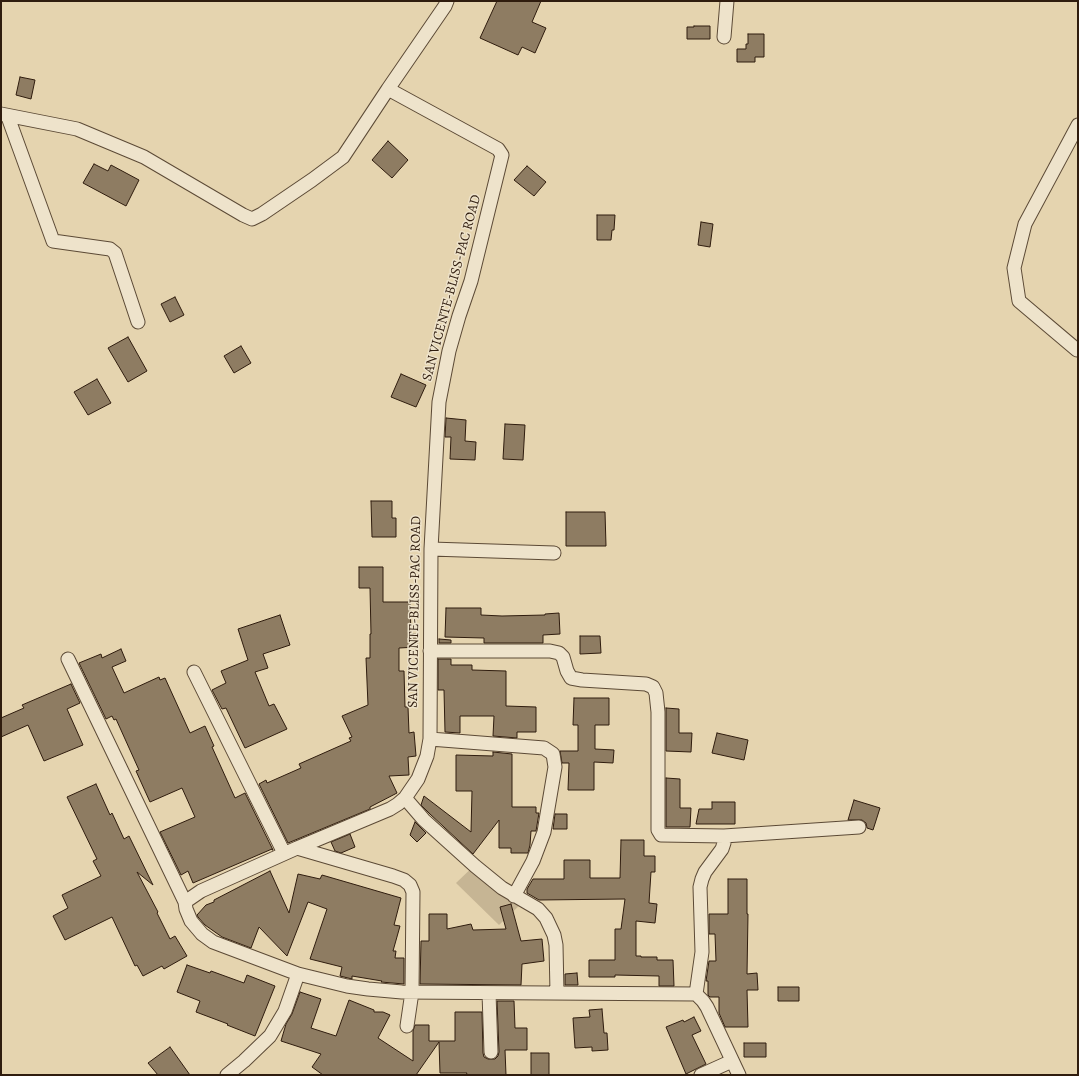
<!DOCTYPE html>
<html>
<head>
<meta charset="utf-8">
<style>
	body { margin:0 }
	#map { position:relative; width:1079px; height:1076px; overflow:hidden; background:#e5d4af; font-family:Alegreya,serif }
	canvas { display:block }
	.frame { position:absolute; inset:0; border:2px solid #2f1c0e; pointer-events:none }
</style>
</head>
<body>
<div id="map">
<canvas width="1079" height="1076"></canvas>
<div class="frame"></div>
</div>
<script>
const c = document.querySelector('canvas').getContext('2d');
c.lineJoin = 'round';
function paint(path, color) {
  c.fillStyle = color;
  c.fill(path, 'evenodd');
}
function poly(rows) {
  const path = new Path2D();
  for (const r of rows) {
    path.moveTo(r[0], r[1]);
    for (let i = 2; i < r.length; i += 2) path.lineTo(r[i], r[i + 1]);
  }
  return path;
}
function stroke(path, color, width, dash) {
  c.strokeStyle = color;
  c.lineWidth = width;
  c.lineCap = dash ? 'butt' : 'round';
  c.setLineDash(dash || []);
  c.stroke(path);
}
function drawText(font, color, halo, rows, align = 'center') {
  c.font = font + ' Alegreya,serif';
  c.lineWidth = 3;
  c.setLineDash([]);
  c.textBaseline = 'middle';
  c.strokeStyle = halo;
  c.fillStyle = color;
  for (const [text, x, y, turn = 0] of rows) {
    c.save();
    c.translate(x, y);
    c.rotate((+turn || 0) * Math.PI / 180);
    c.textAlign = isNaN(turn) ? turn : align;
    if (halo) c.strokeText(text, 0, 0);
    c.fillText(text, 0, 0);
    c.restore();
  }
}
paint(poly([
	[479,861,522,903,499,925,456,883]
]), '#c6b594');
const building = poly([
	[497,1,541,1,532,22,546,28,535,53,522,47,518,55,480,38,497,1],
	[694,26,710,26,710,39,687,39,687,27,694,27,694,26],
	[748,34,764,34,764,57,755,57,755,62,737,62,737,49,746,49,746,44,748,44,748,34],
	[20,77,35,80,31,99,16,95,20,77],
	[388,141,408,160,392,178,372,160,388,141],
	[94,164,108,171,111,165,139,180,126,206,83,183,94,164],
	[527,166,546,182,534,196,514,180,527,166],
	[597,215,615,215,614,230,612,230,611,240,597,240,597,215],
	[701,222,713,224,710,247,698,245,701,222],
	[175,297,184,315,170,322,161,304,175,297],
	[128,337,147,371,128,382,108,348,128,337],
	[241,346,251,363,234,373,224,356,241,346],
	[401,374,426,385,416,407,391,397,401,374],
	[97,379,111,403,88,415,74,392,97,379],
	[446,418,466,420,465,441,476,442,475,460,450,459,451,437,445,437,446,418],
	[505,424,525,425,523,460,503,459,505,424],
	[371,501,392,501,392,518,396,518,396,537,372,537,371,501],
	[566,512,605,512,606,546,566,546,566,512],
	[359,567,383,567,383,602,410,602,411,634,417,634,417,647,399,648,399,671,404,671,405,707,408,707,409,733,414,732,416,756,408,757,409,775,389,776,397,793,370,807,370,809,288,843,259,784,266,780,267,783,301,768,299,764,351,741,349,738,352,737,342,716,368,705,366,658,370,658,370,634,371,634,370,588,359,588,359,567],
	[446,608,481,608,481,615,502,616,545,615,545,614,559,613,560,634,543,635,543,643,484,643,484,638,445,637,446,608],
	[280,615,290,645,263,654,268,668,255,672,269,706,274,704,287,729,245,748,226,708,222,709,212,690,226,683,221,671,248,660,238,629,280,615],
	[580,636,600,636,601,653,580,654,580,636],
	[439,639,451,640,451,643,439,643,439,639],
	[121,649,126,661,112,667,124,693,159,677,160,680,165,678,190,733,205,726,214,746,212,747,235,798,245,793,273,850,272,850,272,849,193,883,188,871,181,875,160,832,195,817,182,788,150,802,136,771,139,770,116,719,114,720,112,716,106,719,79,663,101,654,102,658,121,649],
	[438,659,451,659,451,665,472,665,472,670,506,671,506,706,536,707,536,732,517,732,517,738,493,736,494,716,460,716,460,733,445,732,444,690,438,690,438,659],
	[71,684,80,703,67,709,83,745,44,761,28,725,1,737,1,718,24,708,22,705,71,684],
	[574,698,609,698,609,725,595,725,595,749,614,750,613,763,594,762,594,790,568,790,569,763,562,763,560,751,578,751,578,725,573,725,574,698],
	[666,708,679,709,679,733,692,733,691,752,666,751,666,708],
	[717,733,748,740,744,760,712,753,717,733],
	[493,752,512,754,512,807,536,807,536,813,539,813,536,831,531,831,530,845,528,853,511,853,511,848,499,848,499,820,473,854,430,814,421,805,424,796,471,832,472,791,456,791,456,755,493,756,493,752],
	[666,778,680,779,680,808,691,808,690,827,666,827,666,778],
	[96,784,110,815,112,813,124,839,129,836,153,885,137,872,158,912,157,913,170,939,175,936,187,956,164,969,162,966,143,976,137,965,135,966,112,917,65,940,53,916,68,908,62,895,101,876,93,861,97,859,67,797,96,784],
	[854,800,880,808,873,830,867,828,866,823,862,820,848,820,854,800],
	[712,802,735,802,735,824,696,824,699,809,712,809,712,802],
	[555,814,567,814,567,829,553,829,555,814],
	[415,822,426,833,417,842,410,835,415,822],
	[350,834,355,847,341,853,335,851,331,842,350,834],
	[621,840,644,840,644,856,655,856,655,872,651,872,649,903,657,904,655,923,636,921,636,956,641,956,641,957,657,957,657,960,673,960,674,986,659,986,659,976,615,975,615,977,589,977,589,960,615,960,615,929,621,929,625,899,539,900,527,893,527,889,533,879,564,879,564,860,590,860,590,878,620,878,621,840],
	[270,871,289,913,298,874,320,879,322,875,401,898,394,925,400,926,393,951,396,951,395,958,404,958,404,984,381,982,382,981,352,976,352,979,340,976,342,967,310,959,327,909,308,902,287,956,259,927,251,948,222,937,205,925,198,917,197,915,206,905,214,902,214,900,270,871],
	[728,879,747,879,747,914,748,914,747,974,757,973,758,990,747,990,748,1027,725,1027,719,1013,719,997,710,997,708,995,708,981,706,981,709,961,716,961,715,934,709,934,709,914,728,914,728,879],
	[511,904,521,941,542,939,544,961,522,964,521,985,420,984,421,941,429,941,429,914,447,914,447,929,471,924,473,930,506,929,500,907,511,904],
	[187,965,210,973,211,971,244,983,247,975,275,986,255,1036,227,1025,228,1024,196,1012,200,1001,177,992,187,965],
	[577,973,578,985,565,985,565,974,577,973],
	[778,987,799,987,799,1001,778,1001,778,987],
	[300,992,321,999,311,1028,336,1036,349,1000,374,1010,374,1012,383,1012,390,1015,378,1038,413,1061,413,1031,415,1025,429,1025,429,1041,455,1041,455,1012,482,1012,483,1053,484,1057,488,1059,495,1059,498,1056,499,1052,497,1001,514,1001,515,1028,527,1028,527,1050,505,1050,506,1075,466,1075,467,1073,440,1073,439,1042,416,1075,323,1075,312,1067,321,1054,281,1041,286,1024,292,1014,300,992],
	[602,1009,604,1033,607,1033,608,1050,592,1051,592,1047,575,1048,573,1018,590,1017,589,1010,602,1009],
	[694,1017,701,1031,692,1035,706,1064,686,1074,666,1027,683,1020,684,1022,694,1017],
	[744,1043,766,1043,766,1057,744,1057,744,1043],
	[170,1047,190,1075,158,1075,148,1063,170,1047],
	[531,1053,549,1053,549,1075,531,1075,531,1053]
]);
paint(building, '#8e7c62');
stroke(building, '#2f1c0e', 1);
const street = poly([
	[724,37,727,1],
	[1,114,77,129,144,157,243,215,252,219,262,214,312,180,343,157,388,89],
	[8,117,53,241,110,249,115,253,138,322],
	[1077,350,1019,301,1014,268,1025,224,1078,125],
	[431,549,554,553],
	[430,651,550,651,559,653,563,657,567,671,571,678,582,680,646,684,653,687,656,693,658,712,658,830,661,835,724,836,859,827],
	[68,659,185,902],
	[194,672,284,853],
	[430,739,544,748,553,754,555,767,544,832,533,861,514,896],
	[405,798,424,820,475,866,502,888,538,909,546,918,554,935,556,945,557,993],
	[297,848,393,876,404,880,410,885,413,892,412,992,407,1026],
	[298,974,347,986,368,989,402,992,696,994,703,1001,707,1007,739,1075],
	[489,993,491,1052],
	[696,994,702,952,700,887,702,879,705,872,722,849,724,843,724,836],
	[227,1075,244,1061,270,1036,285,1011,298,974,213,942,202,934,191,921,186,909,185,902,201,891,297,848,390,809,398,804,405,798,418,779,427,756,430,739,431,549,439,402,449,351,459,316,471,281,502,155,498,149,388,89,445,6,447,1],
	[701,1075,732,1061]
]);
stroke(street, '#5c4a36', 15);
stroke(street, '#eee3cb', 13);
drawText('14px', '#2f1c0e', '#eee3cb', [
	["SAN VICENTE-BLISS-PAC ROAD",452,288,-75],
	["SAN VICENTE-BLISS-PAC ROAD",415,612,-89]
]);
</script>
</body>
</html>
